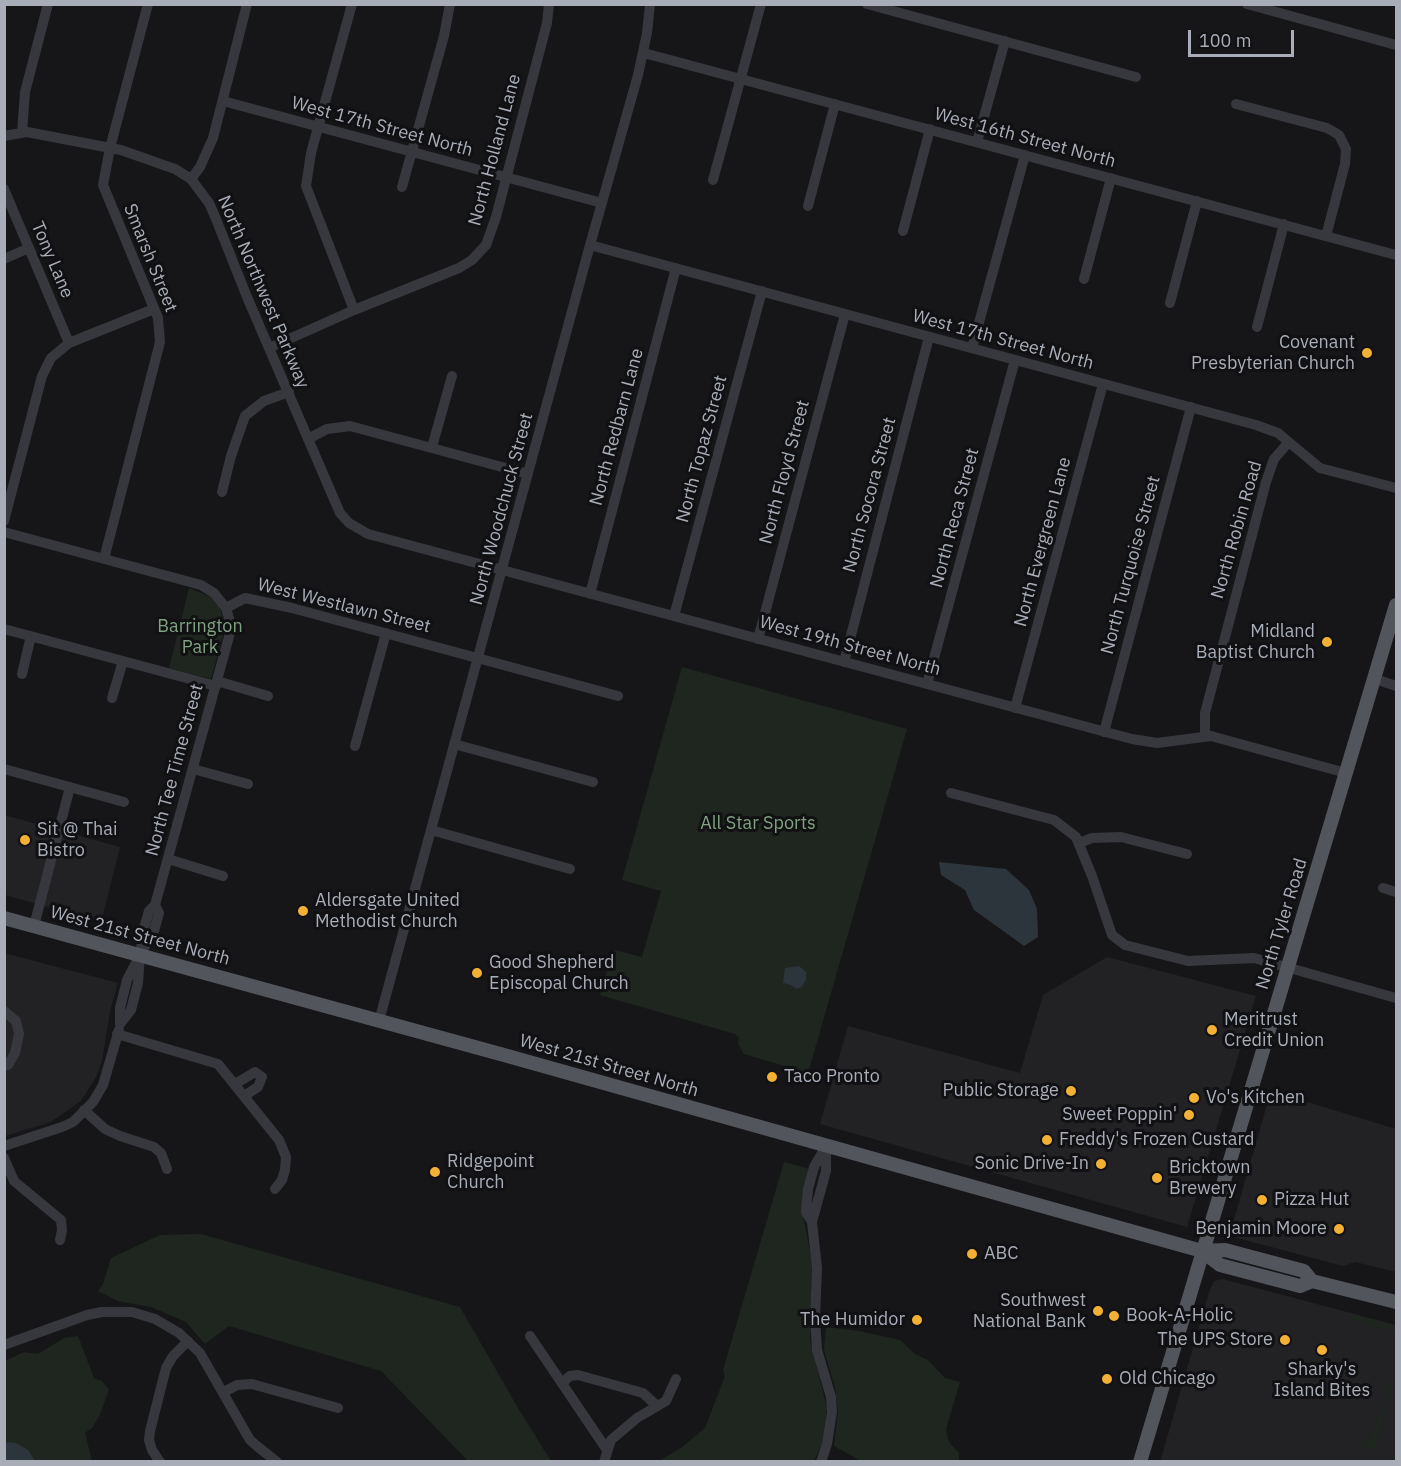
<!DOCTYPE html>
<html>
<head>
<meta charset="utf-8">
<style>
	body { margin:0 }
	#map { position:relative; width:1401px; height:1466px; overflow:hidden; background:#161618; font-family:"IBM Plex Sans",sans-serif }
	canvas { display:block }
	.frame { position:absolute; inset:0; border:6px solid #a8adb8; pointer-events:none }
	.scale { position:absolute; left:1188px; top:30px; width:106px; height:27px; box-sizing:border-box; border:3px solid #a8adb8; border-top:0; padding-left:8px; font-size:18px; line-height:21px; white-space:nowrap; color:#a8adb8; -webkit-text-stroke:4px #111113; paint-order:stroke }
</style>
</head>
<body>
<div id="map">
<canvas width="1401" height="1466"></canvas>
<div class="frame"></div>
<div class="scale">100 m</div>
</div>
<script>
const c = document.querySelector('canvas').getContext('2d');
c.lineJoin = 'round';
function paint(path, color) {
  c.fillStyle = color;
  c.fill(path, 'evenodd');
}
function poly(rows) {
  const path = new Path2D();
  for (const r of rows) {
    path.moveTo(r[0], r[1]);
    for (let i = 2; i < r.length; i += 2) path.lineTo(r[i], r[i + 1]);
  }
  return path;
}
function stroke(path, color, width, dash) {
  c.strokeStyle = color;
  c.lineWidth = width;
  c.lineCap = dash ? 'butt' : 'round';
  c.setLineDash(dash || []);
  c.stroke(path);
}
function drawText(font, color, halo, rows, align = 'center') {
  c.font = font + ' "IBM Plex Sans",sans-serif';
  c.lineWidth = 6;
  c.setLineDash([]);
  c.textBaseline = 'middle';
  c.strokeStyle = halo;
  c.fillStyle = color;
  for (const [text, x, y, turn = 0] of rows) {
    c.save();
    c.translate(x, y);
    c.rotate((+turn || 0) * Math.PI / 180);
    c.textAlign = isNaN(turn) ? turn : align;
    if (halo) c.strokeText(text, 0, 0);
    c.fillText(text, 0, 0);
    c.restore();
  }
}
paint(poly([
	[4,815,120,847,101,922,5,895],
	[4,953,118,983,110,1011,102,1061,96,1077,81,1101,51,1122,5,1136],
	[1107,957,1256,996,1187,1227,820,1124,848,1026,1020,1073,1043,995],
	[1271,1091,1396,1129,1396,1272,1355,1262,1343,1266,1237,1238,1231,1230],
	[1223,1279,1396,1325,1396,1461,1160,1462,1210,1289,1214,1281]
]), '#222225');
paint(poly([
	[189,588,211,597,220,607,225,628,211,679,169,668],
	[682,667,907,729,808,1073,744,1054,738,1044,739,1038,735,1034,600,995,612,952,615,950,642,957,661,891,622,880],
	[784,1162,809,1169,803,1214,812,1262,810,1340,827,1408,823,1442,814,1461,657,1462,681,1448,705,1428,725,1376,723,1370],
	[201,1234,460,1307,518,1408,551,1461,468,1461,381,1371,229,1326,205,1344,186,1322,151,1307,118,1301,98,1291,103,1284,111,1258,160,1235],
	[1351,1316,1359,1316,1395,1326,1396,1326,1396,1332,1372,1325,1369,1330,1369,1324,1352,1319,1349,1324],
	[826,1327,859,1331,900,1340,915,1354,928,1360,945,1378,960,1382,946,1429,949,1442,959,1453,959,1461,861,1461,834,1446,838,1412,835,1387,824,1350],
	[78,1336,94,1378,102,1381,109,1389,100,1415,92,1428,85,1433,92,1461,5,1462,5,1361,24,1352,38,1354,64,1338],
	[1387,1384,1392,1388,1375,1447,1372,1449,1362,1446,1361,1444,1362,1439,1367,1441,1383,1411,1389,1390,1384,1388]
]), '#1e261f');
paint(poly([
	[939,862,1006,869,1029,890,1037,909,1038,937,1024,946,974,910,965,890,941,875],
	[799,966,806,972,806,980,802,987,797,989,791,985,783,983,785,968],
	[4,1442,16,1443,28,1450,35,1461,5,1461]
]), '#2c353c');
stroke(poly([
	[352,4,311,153,306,186,354,310],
	[867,4,1136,77],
	[1247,4,1396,45],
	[644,53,1396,255],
	[223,101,602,203],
	[1236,104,1327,128,1339,135,1346,149,1345,164,1326,236],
	[22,133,25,92,48,4],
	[4,136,27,132,121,150,175,169,191,179,209,203,216,219,247,297,340,513,349,523,368,534,1132,739,1157,743,1211,736,1346,773],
	[977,142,1005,41],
	[191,179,200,167,213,138,247,4],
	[713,180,761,4],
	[402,187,444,36,450,4],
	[4,189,69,343],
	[808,206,835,104],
	[903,231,930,129],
	[590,245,1256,425,1278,433,1320,468,1396,488],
	[4,259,29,248],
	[1084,279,1111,178],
	[1170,303,1197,201],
	[1257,327,1284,224],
	[269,348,354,310,459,268,472,260,486,245,496,217,547,23,549,4],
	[972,348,1025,155],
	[308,439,327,429,350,426,528,474],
	[432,447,452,376],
	[222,492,231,456,245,416,264,401,289,392],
	[4,521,42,376,51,358,69,343,154,309],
	[4,532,201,585,214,593,226,608,230,622,230,633,155,905],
	[104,559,160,342,158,318,103,185,110,148,148,4],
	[590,594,676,268],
	[226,608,245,598,292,608,618,696],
	[674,616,762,291],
	[4,629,216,686],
	[758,639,845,314],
	[844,662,929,337],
	[22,674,31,636],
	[1375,679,1396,686],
	[217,681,268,696],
	[927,684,1015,360],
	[112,698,123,661],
	[1015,708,1103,384],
	[1104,732,1191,407],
	[1205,737,1205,713,1266,482,1274,459,1288,443],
	[454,744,593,782],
	[355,746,386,633],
	[4,769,124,802],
	[193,769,248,784],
	[951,793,1054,820,1076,837,1092,876,1112,935,1125,945,1188,961,1254,958,1396,998],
	[431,830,570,869],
	[1079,843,1092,838,1121,837,1187,854],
	[168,859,223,876],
	[1383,888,1396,892],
	[34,926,70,787],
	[140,955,154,931,159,913,155,905,149,911,144,928,140,955,138,983,131,1010,120,1024,120,1008,127,980,140,955],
	[4,1011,16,1021,19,1034,15,1053,8,1065,4,1066],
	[379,1021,590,245,638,75,647,33,650,4],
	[117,1034,218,1064,279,1140,286,1157,285,1170,282,1180,275,1189],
	[235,1084,255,1072,262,1077,258,1087,244,1096],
	[84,1110,105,1129,120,1136,154,1147,161,1153,167,1169],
	[4,1146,62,1127,73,1122,93,1102,103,1085,119,1030],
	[826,1146,826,1171,812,1222,806,1212,808,1189,814,1167,826,1146],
	[4,1158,14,1181,61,1220,62,1230,60,1240],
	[812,1222,817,1268,815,1319,817,1350,831,1397,832,1412,827,1444,821,1462],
	[530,1336,607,1450],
	[4,1345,87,1315,102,1312,132,1312,155,1319,179,1333,200,1353,250,1440,257,1446,277,1462],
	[562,1383,570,1376,578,1375,643,1393,657,1406],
	[224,1392,237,1385,252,1384,338,1408],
	[160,1462,152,1450,149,1440,150,1431,166,1368,173,1356,188,1341],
	[604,1462,611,1440,637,1418,666,1401,676,1379]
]), '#37383d', 10);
stroke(poly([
	[4,918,504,1055,1202,1251,1225,1250,1304,1271,1312,1281,1396,1302],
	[1202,1251,1220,1265,1300,1286,1312,1281],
	[1140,1462,1396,605]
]), '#53555c', 14);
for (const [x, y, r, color] of [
	[1367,353,6,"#f2b134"],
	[1327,642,6,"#f2b134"],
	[25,840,6,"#f2b134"],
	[303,911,6,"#f2b134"],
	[477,973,6,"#f2b134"],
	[1212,1030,6,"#f2b134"],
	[772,1077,6,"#f2b134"],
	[1071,1091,6,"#f2b134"],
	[1194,1098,6,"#f2b134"],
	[1189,1115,6,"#f2b134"],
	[1047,1140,6,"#f2b134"],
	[1101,1164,6,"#f2b134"],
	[435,1172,6,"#f2b134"],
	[1157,1178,6,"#f2b134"],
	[1262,1200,6,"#f2b134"],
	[1339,1229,6,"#f2b134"],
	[972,1254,6,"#f2b134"],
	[1098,1311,6,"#f2b134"],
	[1114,1316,6,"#f2b134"],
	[917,1320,6,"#f2b134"],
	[1285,1340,6,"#f2b134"],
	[1322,1350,6,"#f2b134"],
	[1107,1379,6,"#f2b134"]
]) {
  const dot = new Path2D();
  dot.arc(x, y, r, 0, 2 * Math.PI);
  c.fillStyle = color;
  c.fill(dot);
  stroke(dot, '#111113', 2);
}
drawText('18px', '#a8adb8', '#111113', [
	["West 17th Street North",382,127,15],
	["West 16th Street North",1025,138,15],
	["North Holland Lane",495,150,-75],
	["Smarsh Street",150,258,68],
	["Tony Lane",52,260,67],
	["North Northwest Parkway",263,292,67],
	["West 17th Street North",1003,340,15],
	["North Redbarn Lane",617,427,-75],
	["North Topaz Street",702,449,-75],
	["North Floyd Street",785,472,-75],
	["North Socora Street",870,495,-75],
	["North Woodchuck Street",502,509,-75],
	["North Reca Street",955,518,-75],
	["North Robin Road",1237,530,-74],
	["North Evergreen Lane",1043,542,-75],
	["North Turquoise Street",1131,565,-75],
	["West Westlawn Street",344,606,14],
	["West 19th Street North",850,646,15],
	["North Tee Time Street",175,770,-75],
	["North Tyler Road",1282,924,-73],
	["West 21st Street North",140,936,15],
	["West 21st Street North",609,1066,16]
]);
drawText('18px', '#a8adb8', '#111113', [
	["Covenant",1355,343,"right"],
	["Presbyterian Church",1355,364,"right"],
	["Midland",1315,632,"right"],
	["Baptist Church",1315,653,"right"],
	["Sit @ Thai",37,830],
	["Bistro",37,851],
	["Aldersgate United",315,901],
	["Methodist Church",315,922],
	["Good Shepherd",489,963],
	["Episcopal Church",489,984],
	["Meritrust",1224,1020],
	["Credit Union",1224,1041],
	["Taco Pronto",784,1077],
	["Public Storage",1059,1091,"right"],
	["Vo's Kitchen",1206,1098],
	["Sweet Poppin'",1177,1115,"right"],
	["Freddy's Frozen Custard",1059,1140],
	["Ridgepoint",447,1162],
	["Church",447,1183],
	["Sonic Drive-In",1089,1164,"right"],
	["Bricktown",1169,1168],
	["Brewery",1169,1189],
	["Pizza Hut",1274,1200],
	["Benjamin Moore",1327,1229,"right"],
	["ABC",984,1254],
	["Southwest",1086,1301,"right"],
	["National Bank",1086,1322,"right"],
	["Book-A-Holic",1126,1316],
	["The Humidor",905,1320,"right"],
	["The UPS Store",1273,1340,"right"],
	["Sharky's",1322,1370,"center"],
	["Island Bites",1322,1391,"center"],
	["Old Chicago",1119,1379]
], 'left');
drawText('18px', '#7fa381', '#111113', [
	["Barrington",200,627],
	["Park",200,648],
	["All Star Sports",758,824]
]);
</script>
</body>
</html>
